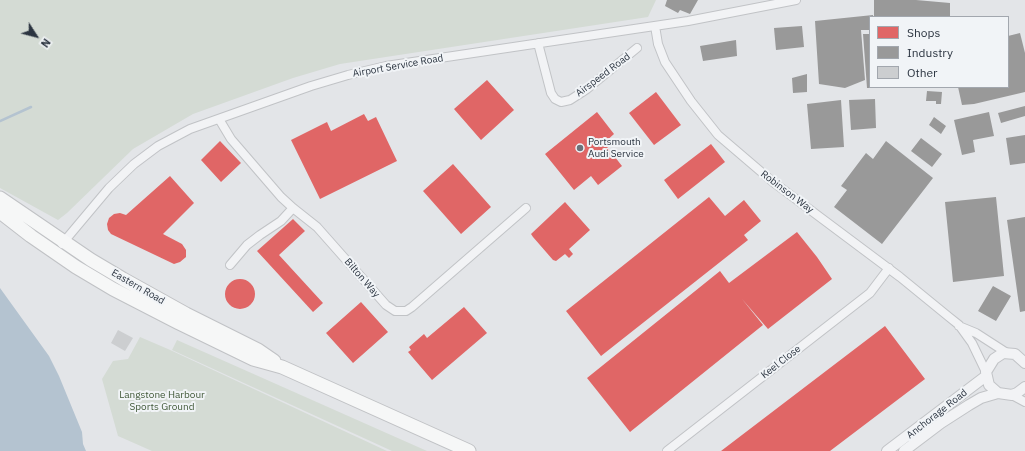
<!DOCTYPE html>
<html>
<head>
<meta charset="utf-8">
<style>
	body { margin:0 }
	#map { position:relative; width:1025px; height:451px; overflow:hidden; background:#e3e5e8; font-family:"IBM Plex Sans",sans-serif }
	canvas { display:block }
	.legend { position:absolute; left:869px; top:16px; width:140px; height:72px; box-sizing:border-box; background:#f1f4f7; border:1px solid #a2a7ae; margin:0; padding:5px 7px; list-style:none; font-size:12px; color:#2b3440 }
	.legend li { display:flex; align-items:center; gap:8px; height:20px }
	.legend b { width:20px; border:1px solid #a2a7ae }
	.north { position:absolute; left:16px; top:16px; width:40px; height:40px; -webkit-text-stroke:3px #f1f4f7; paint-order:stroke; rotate:126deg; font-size:11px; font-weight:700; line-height:16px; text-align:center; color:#2b3440 }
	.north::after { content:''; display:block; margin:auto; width:14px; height:18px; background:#2b3440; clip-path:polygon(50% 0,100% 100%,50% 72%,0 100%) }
</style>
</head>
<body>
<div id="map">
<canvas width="1025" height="451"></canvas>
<ul class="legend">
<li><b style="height:11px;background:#e06666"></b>Shops</li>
<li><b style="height:11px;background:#999"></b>Industry</li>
<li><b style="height:11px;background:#ccced0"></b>Other</li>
</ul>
<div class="north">N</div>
</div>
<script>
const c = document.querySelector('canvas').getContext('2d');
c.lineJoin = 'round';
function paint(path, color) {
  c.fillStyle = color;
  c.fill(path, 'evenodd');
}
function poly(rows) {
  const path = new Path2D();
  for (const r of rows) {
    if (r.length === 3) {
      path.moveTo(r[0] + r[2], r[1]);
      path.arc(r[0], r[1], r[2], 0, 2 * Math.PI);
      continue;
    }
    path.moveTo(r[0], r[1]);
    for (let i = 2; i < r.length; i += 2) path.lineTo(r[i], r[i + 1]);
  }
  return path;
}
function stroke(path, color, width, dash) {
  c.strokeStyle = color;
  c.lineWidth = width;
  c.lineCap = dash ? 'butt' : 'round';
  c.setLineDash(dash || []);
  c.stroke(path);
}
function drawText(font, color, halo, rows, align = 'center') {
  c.font = font + ' "IBM Plex Sans",sans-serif';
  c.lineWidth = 4;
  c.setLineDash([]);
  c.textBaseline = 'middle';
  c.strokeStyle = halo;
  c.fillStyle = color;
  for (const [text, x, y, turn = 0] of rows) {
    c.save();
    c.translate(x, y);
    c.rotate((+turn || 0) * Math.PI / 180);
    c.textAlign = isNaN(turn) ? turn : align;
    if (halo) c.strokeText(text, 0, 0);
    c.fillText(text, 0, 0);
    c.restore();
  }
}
paint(poly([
	[0,0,656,0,648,17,340,64,293,78,193,114,133,149,67,213,58,220,0,188],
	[140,337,168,349,387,451,152,451,118,436,102,379,113,361,128,359],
	[177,340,427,451,392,451,172,350]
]), '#d4dbd4');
paint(poly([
	[0,288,49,356,59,376,82,432,83,444,86,451,0,451]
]), '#b4c3d0');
paint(poly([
	[487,80,514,110,481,140,454,109],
	[656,92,681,125,654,145,629,113],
	[597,112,614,134,604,143,622,166,598,185,591,176,574,190,545,154],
	[364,114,368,121,376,117,397,161,320,199,291,140,327,122,331,131],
	[220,141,241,163,221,182,201,160],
	[711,144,725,162,678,199,664,180],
	[453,164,491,207,461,234,423,191],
	[170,176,194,203,163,234,182,244,186,250,186,257,180,262,174,264,111,234,108,230,107,224,109,218,114,214,120,213,126,215],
	[709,197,725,216,744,200,761,221,744,235,748,240,601,356,566,311],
	[565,202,590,230,569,249,573,254,569,258,565,254,556,261,553,260,533,237,531,234],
	[293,219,305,231,279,255,323,303,313,312,257,251],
	[797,232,817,257,832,279,768,329,742,299,763,325,630,432,587,378,720,271,729,283],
	[240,294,15],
	[361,302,388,332,353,363,326,333],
	[464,307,487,333,432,380,408,352,411,350,409,347,424,334,427,338],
	[885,326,925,379,830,451,721,451]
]), '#e06666');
paint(poly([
	[667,0,698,0,690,14,680,10,678,13,665,6],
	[874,0,916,0,950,3,950,17,874,17],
	[873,15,873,17,870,17,870,30,861,30,865,80,845,88,819,84,815,21],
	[802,26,804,47,776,50,774,28],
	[1020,33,1025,53,1025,92,974,104,962,105,958,87,1008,87,1008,36],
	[863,34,870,34,870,88,867,88],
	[736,40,737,56,703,61,700,46],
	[807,74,807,92,793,93,792,78],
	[927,91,942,92,941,104,936,104,936,101,926,101],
	[875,99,876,128,851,130,849,100],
	[841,100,844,147,811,149,807,104],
	[1025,106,1025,116,1001,123,998,113],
	[989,112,994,136,973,140,975,152,962,155,954,120],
	[934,117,946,126,941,134,929,125],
	[1025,135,1025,163,1010,165,1006,138],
	[921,138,942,154,932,167,911,151],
	[886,141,933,178,882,244,834,207,847,190,841,186,866,153,873,159],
	[996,197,1004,276,953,282,945,202],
	[1025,217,1025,311,1020,312,1007,220],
	[993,286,1011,296,996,321,978,311]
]), '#999');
stroke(poly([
	[0,121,31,107]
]), '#b4c3d0', 2.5);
paint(poly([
	[118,330,133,338,125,351,111,343]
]), '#ccced0');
const minor = poly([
	[655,26,658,44,665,62,691,101,718,135,773,182,900,277,949,317,959,325,972,343,986,372],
	[538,43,551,93,555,99,561,102,570,100,587,89,637,48],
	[219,119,231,139,281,197,293,208,317,227,386,305,395,311,406,311,412,307,526,208],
	[62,244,109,188,134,164,158,146,190,129,311,86,348,75,386,66,688,21,796,0],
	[230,265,247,245,260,235,281,221,293,208],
	[959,326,976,333,1007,353],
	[1012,395,1025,402],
	[667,451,870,293,889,268]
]);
const tertiary = poly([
	[1025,363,1015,354,1003,353,994,359,986,372,989,385,998,393,1012,395,1017,393,1025,387],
	[887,451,986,376],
	[904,451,941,423,969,405,981,398,998,393]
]);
const primary = poly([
	[0,198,91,260,123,279,186,314,258,350,274,361],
	[0,212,31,236,76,267,113,289,179,323,253,359,282,367,469,451]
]);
stroke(minor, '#c1c3c6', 10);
stroke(tertiary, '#c1c3c6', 12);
stroke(primary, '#c0c2c5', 15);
stroke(minor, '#f2f3f5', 8);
stroke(tertiary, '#f2f3f5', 10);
stroke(primary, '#f6f7f7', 13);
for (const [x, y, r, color] of [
	[580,148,4,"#6b727b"]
]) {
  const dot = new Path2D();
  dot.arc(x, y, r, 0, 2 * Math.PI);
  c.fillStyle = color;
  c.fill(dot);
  stroke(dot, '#f1f4f7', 1.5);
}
drawText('10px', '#2b3440', '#f1f4f7', [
	["Airport Service Road",398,66,-10],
	["Airspeed Road",603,75,-37],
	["Robinson Way",787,192,37],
	["Bilton Way",362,278,49],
	["Eastern Road",138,287,30],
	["Keel Close",781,362,-38],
	["Anchorage Road",937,414,-38]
]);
drawText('10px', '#2b3440', '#f1f4f7', [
	["Portsmouth",588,142],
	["Audi Service",588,154]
], 'left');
drawText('10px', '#425a3a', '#f1f4f7', [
	["Langstone Harbour",162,395],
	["Sports Ground",162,407]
]);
</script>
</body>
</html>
